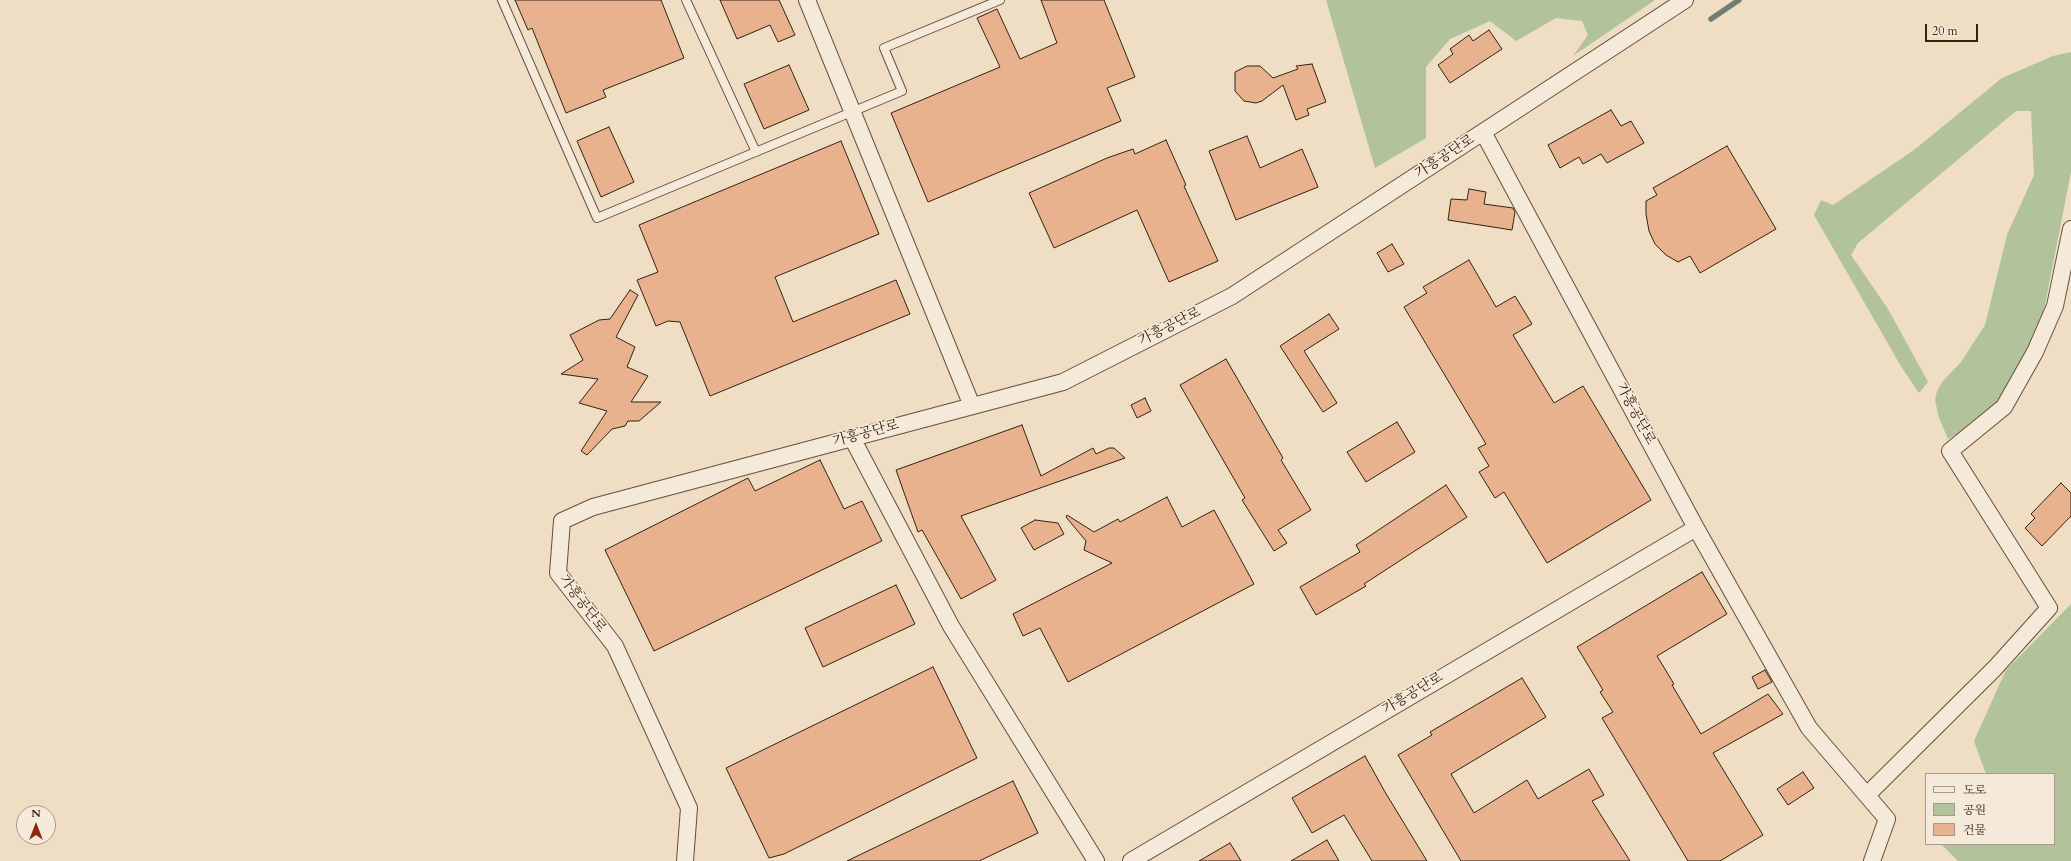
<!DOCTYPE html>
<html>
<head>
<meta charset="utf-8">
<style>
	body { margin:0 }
	#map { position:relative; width:2071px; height:861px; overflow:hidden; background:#efddc4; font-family:Cardo,"Noto Serif KR",serif }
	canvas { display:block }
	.legend { position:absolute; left:1925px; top:773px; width:130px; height:72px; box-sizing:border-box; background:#f5e9d9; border:1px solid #a89989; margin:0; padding:5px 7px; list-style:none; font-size:12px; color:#352110 }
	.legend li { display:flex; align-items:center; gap:8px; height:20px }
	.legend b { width:20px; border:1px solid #a89989 }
	.north { position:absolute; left:16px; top:805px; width:40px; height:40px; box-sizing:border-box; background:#f5e9d9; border:1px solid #a89989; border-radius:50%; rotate:0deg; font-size:11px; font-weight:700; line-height:16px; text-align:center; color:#352110 }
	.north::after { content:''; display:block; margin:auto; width:14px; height:18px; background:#8f2418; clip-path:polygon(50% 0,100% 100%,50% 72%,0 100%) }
	.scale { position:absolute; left:1925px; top:24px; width:53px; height:18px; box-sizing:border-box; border:2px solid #352110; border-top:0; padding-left:5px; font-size:12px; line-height:14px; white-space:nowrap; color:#352110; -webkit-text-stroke:3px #f5e9d9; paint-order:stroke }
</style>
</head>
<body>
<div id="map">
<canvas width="2071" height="861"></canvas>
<ul class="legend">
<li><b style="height:5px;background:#f5e9d9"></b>도로</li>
<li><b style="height:11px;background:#b2c29a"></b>공원</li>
<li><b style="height:11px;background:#e8b28e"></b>건물</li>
</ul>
<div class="north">N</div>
<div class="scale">20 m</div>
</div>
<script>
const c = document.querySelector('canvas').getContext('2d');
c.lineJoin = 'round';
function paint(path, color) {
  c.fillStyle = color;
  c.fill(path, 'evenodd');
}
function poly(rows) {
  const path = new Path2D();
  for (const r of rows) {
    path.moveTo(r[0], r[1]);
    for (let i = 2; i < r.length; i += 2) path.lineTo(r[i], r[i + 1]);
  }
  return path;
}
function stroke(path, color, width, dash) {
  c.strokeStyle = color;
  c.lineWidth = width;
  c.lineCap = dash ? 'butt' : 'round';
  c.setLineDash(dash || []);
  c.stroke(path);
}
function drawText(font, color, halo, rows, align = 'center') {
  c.font = font + ' Cardo,"Noto Serif KR",serif';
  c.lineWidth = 3.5;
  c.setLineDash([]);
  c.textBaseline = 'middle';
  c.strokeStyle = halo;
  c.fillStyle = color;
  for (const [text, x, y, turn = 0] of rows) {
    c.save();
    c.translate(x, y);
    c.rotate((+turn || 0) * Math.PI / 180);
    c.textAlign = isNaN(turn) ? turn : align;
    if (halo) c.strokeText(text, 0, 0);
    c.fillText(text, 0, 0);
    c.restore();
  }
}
paint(poly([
	[1326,0,1655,0,1573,56,1588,35,1582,21,1556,18,1516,41,1490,21,1450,39,1426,67,1426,138,1375,168],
	[2071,52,2071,172,2041,325,1989,417,1948,439,1939,418,1935,400,1937,391,1942,382,1961,362,1985,325,2007,235,2034,175,2031,111,2016,111,1858,243,1851,255,1888,309,1928,382,1919,393,1902,368,1814,215,1821,200,1833,205,1914,150,2002,78,2053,56],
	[2071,604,2071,861,1958,861,1941,844,2054,844,2054,774,1986,774,1974,741,2006,670]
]), '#b2c29a');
stroke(poly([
	[1711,19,1739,0]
]), '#727e72', 5.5);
const building = poly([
	[515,0,661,0,684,58,603,90,606,97,566,113,532,28,528,30,515,0],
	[720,0,779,0,795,35,778,42,770,25,737,39,720,0],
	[1041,0,1104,0,1135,77,1107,88,1121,121,928,202,891,113,1000,67,977,18,997,9,1020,59,1057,43,1041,0],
	[1489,30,1502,49,1450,83,1438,65,1453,54,1450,49,1469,35,1473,41,1489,30],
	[1312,64,1326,102,1307,109,1309,115,1296,120,1283,85,1262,101,1256,103,1244,101,1235,91,1235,72,1247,66,1260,66,1273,78,1298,69,1296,66,1312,64],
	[789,65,809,110,764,129,744,84,789,65],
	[1611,110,1621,126,1631,121,1644,143,1607,163,1601,154,1583,164,1579,157,1560,168,1548,145,1611,110],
	[609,127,634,182,601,197,577,141,609,127],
	[1247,136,1260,168,1302,149,1318,187,1236,220,1209,151,1247,136],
	[1166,140,1186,185,1184,186,1218,261,1169,282,1137,210,1054,248,1029,193,1107,158,1133,149,1135,154,1166,140],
	[841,141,879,234,775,277,793,322,896,280,910,314,710,396,680,322,668,321,656,326,637,280,658,272,639,225,841,141],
	[1727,146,1776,229,1700,273,1690,256,1678,262,1666,255,1655,244,1649,231,1646,214,1646,201,1657,195,1653,188,1727,146],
	[1469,189,1486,192,1484,204,1513,208,1515,212,1512,230,1448,220,1451,199,1467,200,1469,189],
	[1392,244,1404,264,1388,272,1377,253,1392,244],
	[1469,260,1496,307,1515,296,1532,324,1513,335,1554,403,1583,386,1651,500,1547,563,1504,492,1495,498,1479,472,1489,466,1478,448,1486,444,1404,307,1427,293,1423,287,1469,260],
	[630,290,638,295,616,337,635,347,627,367,648,376,631,402,661,402,639,421,628,421,625,426,612,429,587,455,581,451,607,411,579,403,598,379,561,374,583,360,570,335,599,320,610,319,630,290],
	[1329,314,1339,329,1304,351,1337,403,1323,412,1280,346,1329,314],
	[1226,359,1283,458,1281,460,1311,510,1278,530,1287,543,1274,551,1242,500,1245,498,1180,385,1226,359],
	[1145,398,1151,411,1137,418,1131,405,1145,398],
	[1397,422,1415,452,1366,482,1347,452,1397,422],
	[1022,425,1041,476,1093,448,1096,454,1109,448,1114,448,1125,458,961,516,996,580,961,599,922,530,918,532,896,470,1022,425],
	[820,460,844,509,862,501,882,541,654,651,605,550,748,478,755,491,820,460],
	[2061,483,2071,493,2071,516,2042,546,2025,528,2035,518,2031,514,2061,483],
	[1446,485,1467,517,1364,584,1366,586,1316,615,1300,587,1360,552,1356,545,1446,485],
	[1167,497,1182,527,1214,510,1254,584,1068,682,1040,628,1023,636,1013,614,1112,563,1084,550,1086,541,1066,517,1067,515,1094,532,1118,519,1120,522,1167,497],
	[1035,520,1058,523,1064,534,1034,550,1021,528,1035,520],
	[1702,572,1727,614,1657,656,1674,684,1672,685,1701,734,1768,694,1783,714,1713,753,1763,835,1720,861,1688,861,1602,718,1613,712,1600,692,1603,690,1577,647,1702,572],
	[896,585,915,624,823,667,805,628,896,585],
	[933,667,977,758,784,854,769,858,726,768,933,667],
	[1765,670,1772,682,1758,689,1752,677,1765,670],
	[1522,678,1546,717,1451,774,1474,813,1527,780,1538,799,1589,769,1604,795,1592,801,1630,861,1461,861,1398,755,1432,735,1430,732,1522,678],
	[1365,756,1385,792,1427,861,1372,861,1344,815,1312,833,1292,798,1365,756],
	[1803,772,1814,788,1788,805,1777,789,1803,772],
	[1013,781,1038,833,979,861,847,861,1013,781],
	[1327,840,1339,861,1291,861,1327,840],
	[1230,843,1241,861,1199,861,1230,843]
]);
paint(building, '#e8b28e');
stroke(building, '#352110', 1);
const service = poly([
	[502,0,597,218,902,91,884,48,1000,0],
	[686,0,756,152]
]);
const minor = poly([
	[807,0,972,406],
	[1483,132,1696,528,1809,728,1887,819,1872,861],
	[852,438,951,626,1096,861],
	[1867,795,1995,668,2049,608,1950,451,2004,407,2035,352,2055,306,2071,229],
	[685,861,689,808,615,646,558,573,562,521,593,507,1063,382,1232,296,1685,0],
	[1131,861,1696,528]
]);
stroke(service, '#64503d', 10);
stroke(minor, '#64503d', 18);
stroke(service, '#f5e9d9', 8);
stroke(minor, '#f5e9d9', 16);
drawText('14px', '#352110', '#f5e9d9', [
	["가흥공단로",1445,157,-33],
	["가흥공단로",1170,327,-27],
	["가흥공단로",1635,414,62],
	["가흥공단로",866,434,-15],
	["가흥공단로",582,604,53],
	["가흥공단로",1413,694,-31]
]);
</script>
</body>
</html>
